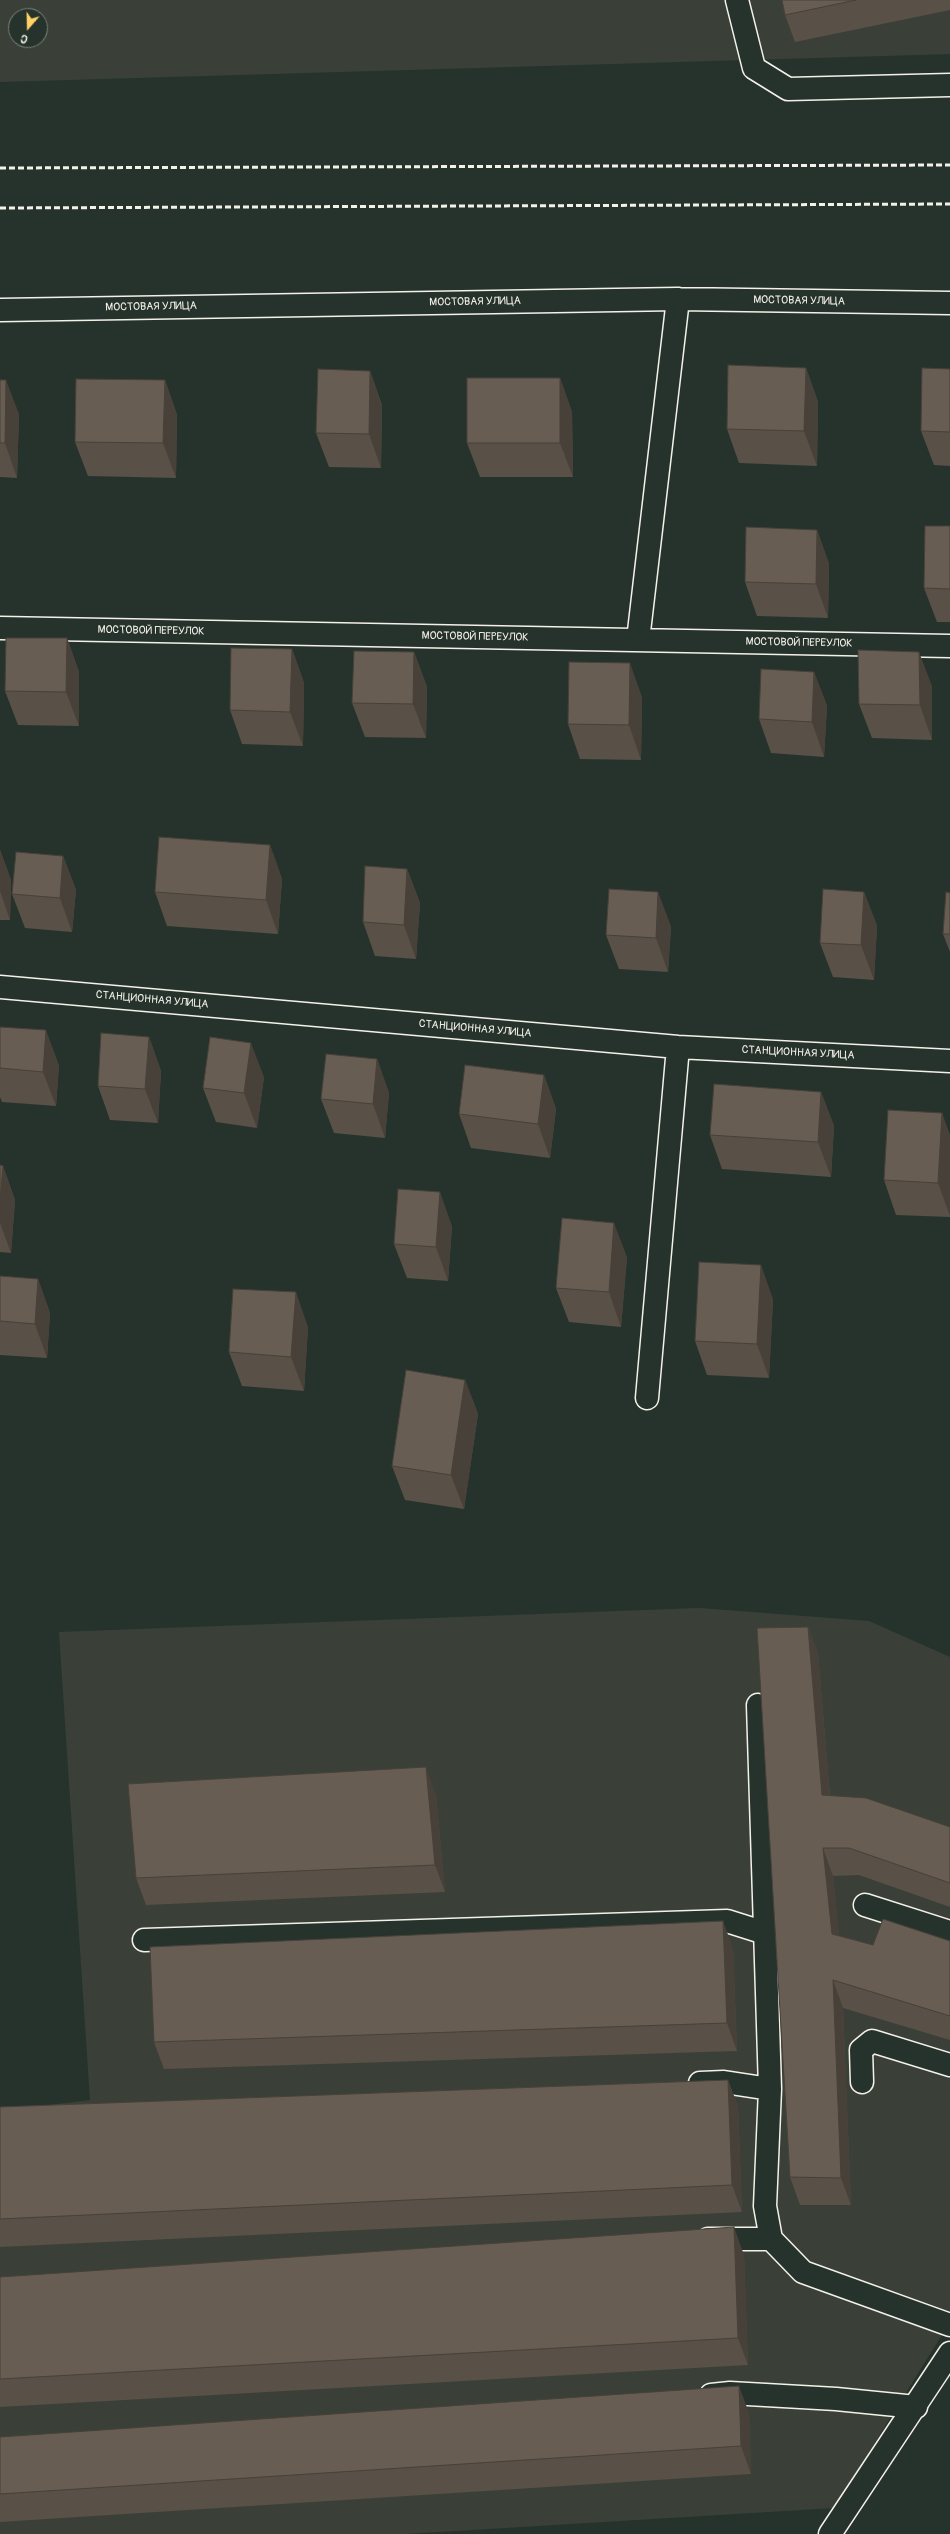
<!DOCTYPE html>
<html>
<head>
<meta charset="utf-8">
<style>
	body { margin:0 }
	#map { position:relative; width:950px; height:2534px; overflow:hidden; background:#26332d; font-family:Pangolin,sans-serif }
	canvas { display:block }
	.north { position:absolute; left:8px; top:8px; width:40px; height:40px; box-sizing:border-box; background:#26332d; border:1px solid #787f78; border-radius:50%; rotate:200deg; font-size:11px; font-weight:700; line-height:16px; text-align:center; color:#f4f1e8 }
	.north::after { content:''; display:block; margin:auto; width:14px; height:18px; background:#ffd166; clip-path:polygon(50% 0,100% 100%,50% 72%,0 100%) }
</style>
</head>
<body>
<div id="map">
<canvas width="950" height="2534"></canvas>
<div class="north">С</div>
</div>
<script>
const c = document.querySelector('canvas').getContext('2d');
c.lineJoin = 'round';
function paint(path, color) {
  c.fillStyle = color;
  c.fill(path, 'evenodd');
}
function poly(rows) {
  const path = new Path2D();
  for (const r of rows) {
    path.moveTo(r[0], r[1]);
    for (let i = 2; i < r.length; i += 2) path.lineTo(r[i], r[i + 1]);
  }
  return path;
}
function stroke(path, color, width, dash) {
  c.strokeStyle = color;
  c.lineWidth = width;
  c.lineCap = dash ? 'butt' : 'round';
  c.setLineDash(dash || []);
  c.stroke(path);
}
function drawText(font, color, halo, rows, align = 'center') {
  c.font = font + ' Pangolin,sans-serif';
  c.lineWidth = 3;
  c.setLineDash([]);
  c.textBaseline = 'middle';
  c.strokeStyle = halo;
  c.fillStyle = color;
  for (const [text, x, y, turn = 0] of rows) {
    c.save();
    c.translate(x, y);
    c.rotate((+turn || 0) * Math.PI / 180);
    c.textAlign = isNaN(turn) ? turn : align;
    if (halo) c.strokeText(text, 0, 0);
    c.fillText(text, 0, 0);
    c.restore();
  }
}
paint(poly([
	[0,0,950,0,950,54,0,82],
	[16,16,40,16,40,40,16,40],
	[699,1608,869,1621,950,1657,950,2322,834,2508,406,2534,0,2534,0,2111,90,2100,59,1632]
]), '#3a4038');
const lane = poly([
	[737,0,754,68,788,89,950,85],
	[758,1705,770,2089,765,2206,771,2239,803,2272,950,2325],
	[865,1905,950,1932],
	[144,1940,727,1921,765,1933],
	[862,2082,861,2050,872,2041,950,2065],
	[700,2083,724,2082,770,2089],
	[708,2239,771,2239],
	[711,2395,730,2393,836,2399,916,2407]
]);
const street = poly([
	[0,310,678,299,950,303],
	[0,628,950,646],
	[638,640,678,299],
	[0,987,678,1047,950,1061],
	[647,1398,678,1047]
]);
const secondary = poly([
	[830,2534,950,2353]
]);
stroke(lane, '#f4f1e8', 25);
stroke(street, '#f4f1e8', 25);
stroke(secondary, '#f4f1e8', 25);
stroke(lane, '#26332d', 22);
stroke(street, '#26332d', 22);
stroke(secondary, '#26332d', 22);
stroke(poly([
	[0,168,950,165],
	[0,208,950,204]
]), '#f4f1e8', 3, [6, 3]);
paint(poly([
	[782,0,950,0,950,10,795,42,785,15],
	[806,368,818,402,817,466,739,463,727,429],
	[950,369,950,466,934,465,921,431],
	[370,371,382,405,381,468,329,467,316,433],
	[560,378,572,412,573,477,480,477,467,443],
	[0,380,19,414,17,478,0,477],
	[165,380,177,415,176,478,88,476,75,442],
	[950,526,950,622,937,622,924,588],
	[817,530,829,564,828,618,757,616,745,582],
	[67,638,79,672,79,726,18,725,5,691],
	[292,649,304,683,303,746,242,744,230,710],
	[414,652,427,687,426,738,365,737,352,703],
	[814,672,827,706,824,757,771,753,759,719],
	[932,686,932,740,872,738,859,704],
	[642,697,641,760,580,759,568,724],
	[270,845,282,879,278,934,167,926,155,892],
	[0,850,11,880,10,920,0,920],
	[63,856,76,890,72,932,25,928,12,894],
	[407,869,420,903,416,959,375,956,363,922],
	[864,892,877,926,874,980,833,977,820,943],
	[950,893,950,952,943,934],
	[671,926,668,972,619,969,606,935],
	[0,1027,59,1065,56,1106,2,1102,0,1097],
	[149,1037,161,1071,158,1123,110,1120,98,1086],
	[377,1059,389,1093,385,1138,334,1133,321,1099],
	[544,1075,556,1109,550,1158,471,1148,459,1114],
	[264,1077,257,1128,216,1122,203,1088],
	[821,1092,834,1126,831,1177,722,1169,710,1135],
	[942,1113,950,1136,950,1217,896,1215,884,1180],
	[0,1165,3,1166,15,1200,11,1253,0,1252],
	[452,1226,448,1281,407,1278,394,1244],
	[627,1257,621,1327,569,1322,556,1288],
	[0,1276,38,1279,50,1313,47,1358,0,1355],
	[773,1299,769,1378,707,1375,695,1341],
	[308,1327,304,1391,242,1386,229,1352],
	[465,1380,478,1414,464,1509,405,1500,392,1466],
	[808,1627,818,1654,830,1796,950,1827,950,1907,859,1875,833,1876,839,1936,873,1945,950,1941,950,2040,843,2008,851,2205,800,2205,790,2177],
	[436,1795,445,1892,146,1905,136,1878],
	[733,1948,737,2051,164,2069,154,2042],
	[728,2080,738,2107,742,2212,0,2247,0,2107],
	[744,2255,748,2365,0,2407,0,2277],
	[749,2413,751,2474,0,2522,0,2437]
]), '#595047');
paint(poly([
	[806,368,818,402,817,466,804,431],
	[370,371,382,405,381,468,369,434],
	[560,378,572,412,573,477,560,443],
	[6,380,19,414,17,478,5,443],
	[165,380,177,415,176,478,163,443],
	[817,530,829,564,828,618,816,584],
	[67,638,79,672,79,726,66,692],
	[292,649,304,683,303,746,290,712],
	[414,652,427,687,426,738,413,704],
	[919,652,932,686,932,740,920,705],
	[630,663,642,697,641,760,629,725],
	[814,672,827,706,824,757,812,722],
	[270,845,282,879,278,934,266,900],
	[0,850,11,880,10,920,0,891],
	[63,856,76,890,72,932,60,898],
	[407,869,420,903,416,959,404,925],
	[658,892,671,926,668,972,656,938],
	[864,892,877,926,874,980,861,945],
	[46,1030,59,1065,56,1106,43,1072],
	[149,1037,161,1071,158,1123,145,1089],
	[251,1043,264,1077,257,1128,244,1093],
	[377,1059,389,1093,385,1138,373,1104],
	[544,1075,556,1109,550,1158,538,1124],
	[821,1092,834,1126,831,1177,818,1142],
	[942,1113,950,1136,950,1216,938,1183],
	[3,1166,15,1200,11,1253,0,1223,0,1200],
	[440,1192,452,1226,448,1281,436,1247],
	[614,1223,627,1257,621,1327,609,1292],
	[761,1265,773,1299,769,1378,757,1344],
	[38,1279,50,1313,47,1358,35,1324],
	[296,1292,308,1327,304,1391,291,1357],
	[465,1380,478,1414,464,1509,451,1475],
	[808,1627,818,1654,832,1823,822,1795],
	[426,1767,436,1795,445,1892,435,1865],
	[823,1848,833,1876,842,1961,832,1934],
	[723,1921,733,1948,737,2051,727,2023],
	[833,1980,843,2008,851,2205,841,2178],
	[728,2080,738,2107,742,2212,732,2185],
	[734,2227,744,2255,748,2365,738,2338],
	[739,2386,749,2413,751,2474,741,2446]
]), '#484139');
const building = poly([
	[782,0,856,0,785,15,782,0],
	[728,365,806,368,804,431,727,429,728,365],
	[922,368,950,369,950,432,921,431,922,368],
	[318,369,370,371,369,434,316,433,318,369],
	[467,378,560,378,560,443,467,443,467,378],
	[76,379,165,380,163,443,75,442,76,379],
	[0,380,6,380,5,443,0,443,0,380],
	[925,526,950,526,950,589,924,588,925,526],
	[746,527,817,530,816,584,745,582,746,527],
	[6,638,67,638,66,692,5,691,6,638],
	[231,648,292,649,290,712,230,710,231,648],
	[858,650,919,652,920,705,859,704,858,650],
	[354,651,414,652,413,704,352,703,354,651],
	[569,662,630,663,629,725,568,724,569,662],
	[761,669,814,672,812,722,759,719,761,669],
	[159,837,270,845,266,900,155,892,159,837],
	[16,852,63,856,60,898,12,894,16,852],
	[365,866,407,869,404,925,363,922,365,866],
	[609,889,658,892,656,938,606,935,609,889],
	[823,889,864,892,861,945,820,943,823,889],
	[946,892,950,893,950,934,943,934,946,892],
	[0,1027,46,1030,43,1072,0,1068,0,1027],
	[101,1033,149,1037,145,1089,98,1086,101,1033],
	[210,1037,251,1043,244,1093,203,1088,210,1037],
	[326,1054,377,1059,373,1104,321,1099,326,1054],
	[465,1065,544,1075,538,1124,459,1114,465,1065],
	[714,1084,821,1092,818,1142,710,1135,714,1084],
	[888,1110,942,1113,938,1183,884,1180,888,1110],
	[0,1165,3,1166,0,1200,0,1165],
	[398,1189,440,1192,436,1247,394,1244,398,1189],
	[562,1218,614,1223,609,1292,556,1288,562,1218],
	[699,1262,761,1265,757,1344,695,1341,699,1262],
	[0,1276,38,1279,35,1324,0,1321,0,1276],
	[233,1289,296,1292,291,1357,229,1352,233,1289],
	[406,1370,465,1380,451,1475,392,1466,406,1370],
	[808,1627,822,1795,866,1798,950,1827,950,1883,849,1848,823,1848,832,1934,873,1945,883,1919,950,1941,950,2016,833,1980,841,2178,790,2177,757,1628,808,1627],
	[426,1767,435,1865,136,1878,128,1784,426,1767],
	[723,1921,727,2023,154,2042,150,1947,723,1921],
	[728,2080,732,2185,0,2219,0,2107,728,2080],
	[734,2227,738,2338,0,2379,0,2277,734,2227],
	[739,2386,741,2446,0,2494,0,2437,739,2386]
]);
paint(building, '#675d52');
stroke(building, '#484139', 1);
drawText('11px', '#f4f1e8', '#26332d', [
	["МОСТОВАЯ УЛИЦА",799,301,1],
	["МОСТОВАЯ УЛИЦА",475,302,-1],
	["МОСТОВАЯ УЛИЦА",151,307,-1],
	["МОСТОВОЙ ПЕРЕУЛОК",151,631,1],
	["МОСТОВОЙ ПЕРЕУЛОК",475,637,1],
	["МОСТОВОЙ ПЕРЕУЛОК",799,643,1],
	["СТАНЦИОННАЯ УЛИЦА",152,1000,5],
	["СТАНЦИОННАЯ УЛИЦА",475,1029,5],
	["СТАНЦИОННАЯ УЛИЦА",798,1053,3]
]);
</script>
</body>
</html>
